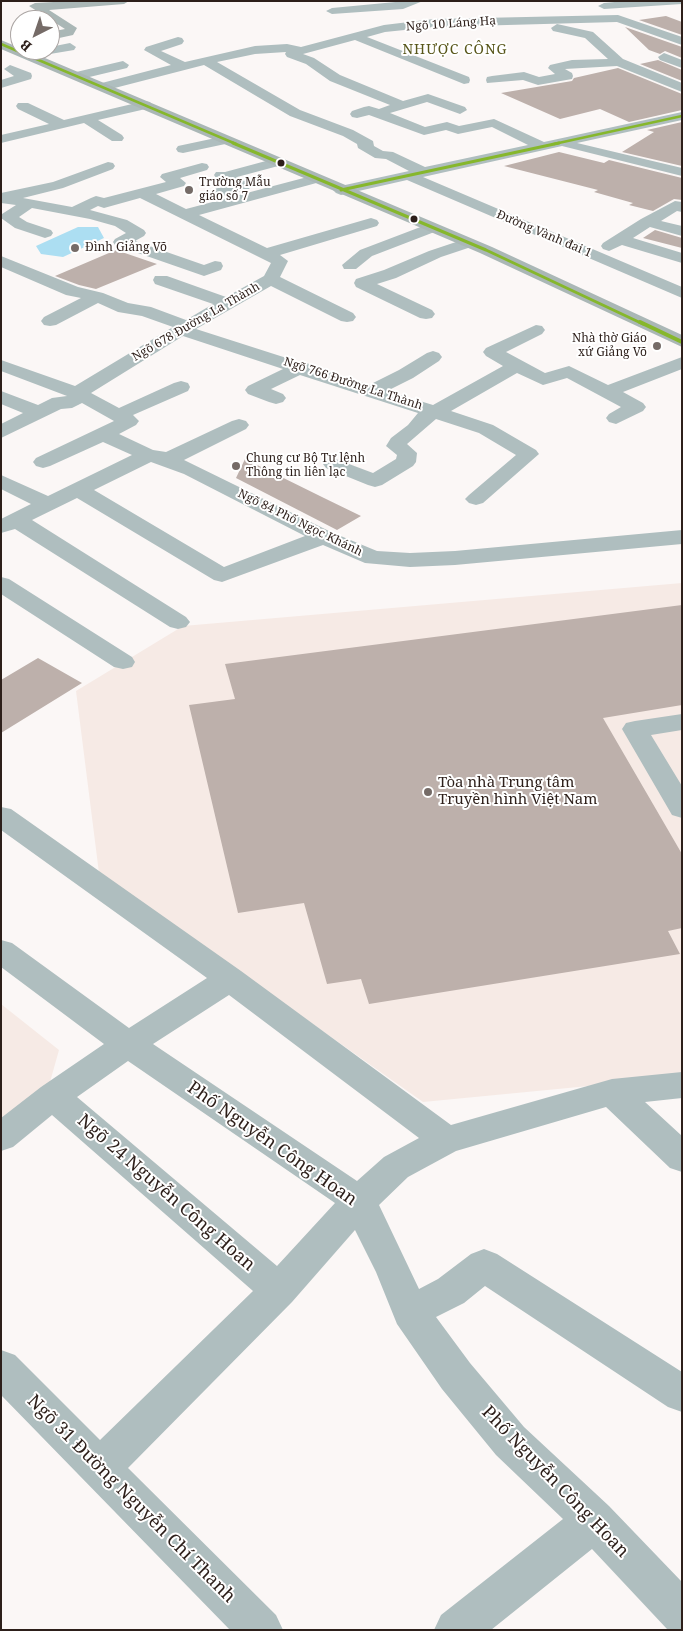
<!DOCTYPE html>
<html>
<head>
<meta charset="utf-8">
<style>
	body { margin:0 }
	#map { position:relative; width:683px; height:1631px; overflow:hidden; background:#fbf7f6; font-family:"Noto Serif",serif }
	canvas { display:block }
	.frame { position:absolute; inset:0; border:2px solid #2d1f1a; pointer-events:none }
	.north { position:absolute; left:10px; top:10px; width:50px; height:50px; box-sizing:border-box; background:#fff; border:1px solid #aba5a3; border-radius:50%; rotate:221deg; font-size:14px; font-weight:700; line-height:20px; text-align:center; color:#2d1f1a }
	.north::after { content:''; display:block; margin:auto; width:18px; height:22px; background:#756b67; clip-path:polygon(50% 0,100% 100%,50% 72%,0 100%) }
</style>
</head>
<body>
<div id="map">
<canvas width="683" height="1631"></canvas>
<div class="frame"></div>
<div class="north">B</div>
</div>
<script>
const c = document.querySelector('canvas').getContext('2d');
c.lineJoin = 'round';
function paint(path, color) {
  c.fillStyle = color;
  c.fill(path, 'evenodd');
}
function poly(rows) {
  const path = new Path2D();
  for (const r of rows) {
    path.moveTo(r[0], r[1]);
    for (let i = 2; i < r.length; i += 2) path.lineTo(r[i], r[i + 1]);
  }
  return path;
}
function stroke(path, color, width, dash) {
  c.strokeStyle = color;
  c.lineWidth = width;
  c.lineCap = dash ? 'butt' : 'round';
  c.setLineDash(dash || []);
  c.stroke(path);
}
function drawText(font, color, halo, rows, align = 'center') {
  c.font = font + ' "Noto Serif",serif';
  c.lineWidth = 4;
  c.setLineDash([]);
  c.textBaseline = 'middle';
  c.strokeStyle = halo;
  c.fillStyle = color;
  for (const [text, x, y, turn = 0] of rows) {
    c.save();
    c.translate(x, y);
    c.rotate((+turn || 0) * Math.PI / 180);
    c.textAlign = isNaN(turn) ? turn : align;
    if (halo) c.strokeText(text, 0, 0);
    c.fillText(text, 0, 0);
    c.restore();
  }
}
paint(poly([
	[682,583,682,1077,423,1102,99,873,76,691,183,626],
	[1,1004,59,1050,50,1082,1,1119]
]), '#f6eae5');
paint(poly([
	[78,227,98,227,104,238,63,257,41,254,36,246]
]), '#acdef2');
paint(poly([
	[666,16,682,22,682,35,639,20],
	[625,27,682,47,682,58,665,51,660,54,649,50],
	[658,60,682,70,682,81,640,64],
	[618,68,682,94,682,110,629,122,600,109,560,119,501,93,572,81,574,78],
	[682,122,682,166,622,152,654,132,647,130],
	[559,152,604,163,609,160,682,178,682,200,674,199,653,211,629,205,633,203,594,192,598,190,504,166],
	[655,230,682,238,682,248,643,238],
	[116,250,157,264,96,289,79,285,55,276],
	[245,459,324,498,361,516,337,530,236,478],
	[682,605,682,705,603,718,682,854,682,928,668,931,680,954,369,1004,361,979,327,984,304,903,238,913,189,705,235,699,225,664],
	[38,658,82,683,1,733,1,680]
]), '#bdb0ab');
paint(poly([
	[406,1,423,1,403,9,332,14,326,11,332,8,406,1],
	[625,1,682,1,682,4,604,9,598,6,604,3,625,1],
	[618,15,682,37,682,45,617,22,434,27,385,32,367,37,469,77,470,80,469,83,464,84,355,40,303,54,314,58,340,75,403,101,428,94,465,107,467,110,460,114,427,102,390,113,425,127,447,122,459,126,494,119,544,142,682,112,682,120,577,143,682,168,682,176,562,146,423,177,682,287,682,298,407,180,341,195,336,193,333,190,336,187,409,171,386,159,375,158,358,148,357,144,343,136,290,116,204,65,103,91,97,87,98,84,171,65,144,50,146,47,178,37,182,38,184,41,182,44,161,51,185,62,255,46,287,44,301,47,384,25,434,19,618,15],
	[286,52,285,54,287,57,306,64,330,81,390,105,379,109,369,106,364,107,352,111,350,114,352,117,357,118,369,115,424,135,446,130,458,134,492,127,528,145,425,167,393,152,383,151,374,146,373,141,353,130,300,110,217,62,255,54,286,52],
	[557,24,593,32,623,59,682,83,682,92,617,66,565,69,572,73,573,76,572,79,538,85,523,80,487,83,486,80,487,77,492,76,524,72,539,77,555,74,548,68,550,65,572,60,608,59,585,38,553,31,551,28,557,24],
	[70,43,76,47,74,50,26,58,20,54,22,51,28,50,50,50,50,47,70,43],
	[664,53,682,60,682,68,660,60,658,57,664,53],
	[123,61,129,65,127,68,77,80,71,76,72,73,123,61],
	[10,65,31,73,32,76,31,79,1,88,1,80,14,76,4,69,10,65],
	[145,101,150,102,152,105,150,108,98,120,122,135,124,138,122,141,112,141,84,123,1,143,1,135,49,124,18,109,16,106,18,103,28,103,64,120,145,101],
	[225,136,230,137,232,140,230,143,183,153,178,152,176,149,178,146,225,136],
	[277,158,282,159,284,162,282,165,237,177,249,183,251,186,249,189,219,197,214,195,211,192,214,189,230,185,216,178,214,175,216,172,225,172,277,158],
	[108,162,113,163,115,166,113,169,63,188,23,198,72,207,91,198,96,196,104,198,166,182,160,177,162,174,202,163,207,164,209,167,207,170,180,178,186,183,184,186,156,194,186,209,315,175,320,176,322,179,320,182,199,215,267,248,371,218,377,220,379,223,377,226,280,255,288,261,280,277,353,313,356,317,353,321,347,322,341,321,271,286,196,329,299,362,308,363,309,365,369,385,399,370,427,353,433,351,439,353,442,357,439,361,413,378,387,391,433,405,503,366,486,356,483,352,486,348,536,325,542,326,545,330,542,334,506,352,545,373,569,366,608,385,682,357,682,369,623,392,643,403,646,407,643,411,616,424,609,422,606,418,609,414,621,407,567,378,543,385,517,373,451,411,493,425,536,450,539,454,483,503,476,505,469,503,465,499,469,495,516,455,479,433,436,419,407,444,417,453,416,462,413,466,382,485,375,487,368,485,326,468,323,464,326,460,333,458,373,473,396,459,397,455,386,446,391,438,408,425,418,413,300,375,271,389,283,394,286,398,283,402,276,404,269,402,248,394,245,390,248,386,283,369,183,336,91,393,119,408,174,383,181,381,188,383,190,387,188,391,133,415,139,421,136,425,119,434,153,450,166,452,232,421,239,419,246,421,249,425,246,429,184,460,331,532,377,551,410,553,455,551,682,530,682,544,455,565,410,567,365,563,323,545,222,582,214,580,77,498,32,520,186,617,190,622,186,627,178,629,170,627,15,529,1,533,1,519,31,504,1,489,1,475,48,496,132,455,103,442,50,466,43,468,36,466,33,462,36,458,114,421,82,403,72,408,61,409,1,438,1,424,23,413,1,404,1,391,38,405,52,398,67,396,1,371,1,360,75,386,173,327,142,316,118,312,98,303,56,325,50,326,44,325,41,321,44,317,81,298,66,295,1,267,1,256,78,287,103,293,128,303,151,307,186,320,213,304,155,284,153,280,155,276,167,276,226,297,264,276,271,263,140,198,104,208,98,206,90,210,127,220,144,230,146,233,144,236,135,241,204,265,215,261,221,262,223,266,221,270,204,276,115,245,113,242,115,239,126,233,115,226,90,219,32,208,19,217,27,222,51,230,53,233,51,236,45,238,15,228,1,218,2,214,16,205,1,203,1,193,53,182,108,162],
	[151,462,184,474,305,536,224,567,94,490,151,462],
	[675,201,682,202,682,212,677,211,661,221,682,226,682,236,650,227,633,238,682,253,682,263,622,245,609,251,603,249,601,246,603,243,641,219,675,201],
	[431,223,437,225,439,228,437,231,372,256,356,269,344,269,342,265,360,250,431,223],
	[468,238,474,240,476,243,474,246,441,257,396,278,377,284,432,310,435,314,432,318,426,319,420,318,356,287,354,283,356,279,384,270,429,251,468,238],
	[1,577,9,579,132,657,135,662,132,667,123,669,114,667,1,594,1,577],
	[682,714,682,730,651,735,682,786,682,818,672,815,622,729,626,723,635,721,682,714],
	[1,807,11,809,241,971,451,1125,612,1079,682,1072,682,1098,645,1102,682,1136,682,1172,670,1168,606,1107,456,1151,408,1177,379,1205,419,1289,438,1279,471,1254,484,1249,497,1254,682,1372,682,1412,668,1407,485,1286,464,1303,436,1317,470,1363,524,1427,609,1506,682,1582,682,1630,667,1629,592,1549,491,1630,434,1630,441,1615,563,1519,496,1455,442,1389,397,1324,376,1272,355,1230,292,1302,128,1468,276,1615,283,1630,230,1630,1,1395,1,1350,15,1355,100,1440,253,1291,52,1115,13,1147,1,1151,1,1118,41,1087,104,1044,1,967,1,940,12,943,129,1028,207,978,1,830,1,807],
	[229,995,419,1138,384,1157,357,1181,153,1044,229,995],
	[128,1061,335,1203,277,1266,77,1097,128,1061]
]), '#afbebf');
paint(poly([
	[72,1,129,1,124,4,49,10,77,28,73,35,50,40,50,32,65,29,29,6,35,3,72,1],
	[1,40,20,48,20,50,26,50,492,247,682,335,682,347,480,253,1,49,1,40]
]), '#aab7b6');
stroke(poly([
	[1,44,236,144],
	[554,144,682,116]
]), '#86b72c', 2.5);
stroke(poly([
	[233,143,486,250,643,324],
	[341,190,559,143]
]), '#86b72c', 3);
stroke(poly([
	[640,322,682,342]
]), '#86b72c', 4);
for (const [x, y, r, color] of [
	[281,163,4.5,"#2d1f1a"],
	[189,190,5,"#756b67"],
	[414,219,4.5,"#2d1f1a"],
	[75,248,5,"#756b67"],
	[657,346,5,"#756b67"],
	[236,466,5,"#756b67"],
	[428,792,5,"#756b67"]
]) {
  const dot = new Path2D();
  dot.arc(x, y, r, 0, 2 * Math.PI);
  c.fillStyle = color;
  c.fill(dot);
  stroke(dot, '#fff', 2);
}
drawText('12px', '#2d1f1a', '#fff', [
	["Ngõ 10 Láng Hạ",451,24,-4],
	["Đường Vành đai 1",544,234,23],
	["Ngõ 678 Đường La Thành",196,322,-30],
	["Ngõ 766 Đường La Thành",353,384,18],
	["Ngõ 84 Phố Ngọc Khánh",300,523,26]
]);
drawText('12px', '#2d1f1a', '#fff', [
	["Trường Mẫu",199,183],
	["giáo số 7",199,197],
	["Đình Giảng Võ",85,248],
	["Nhà thờ Giáo",647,339,"right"],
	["xứ Giảng Võ",647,353,"right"],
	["Chung cư Bộ Tư lệnh",246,459],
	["Thông tin liên lạc",246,473]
], 'left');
c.letterSpacing = '1px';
drawText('14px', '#58561a', '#fff', [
	["NHƯỢC CÔNG",455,50]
]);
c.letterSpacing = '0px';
drawText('15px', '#2d1f1a', '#fff', [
	["Tòa nhà Trung tâm",438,783],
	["Truyền hình Việt Nam",438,800]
], 'left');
drawText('18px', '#2d1f1a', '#fff', [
	["Phố Nguyễn Công Hoan",272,1144,35],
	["Ngõ 24 Nguyễn Công Hoan",166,1193,41],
	["Phố Nguyễn Công Hoan",555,1482,46],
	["Ngõ 31 Đường Nguyễn Chí Thanh",131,1499,45]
]);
</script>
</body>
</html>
